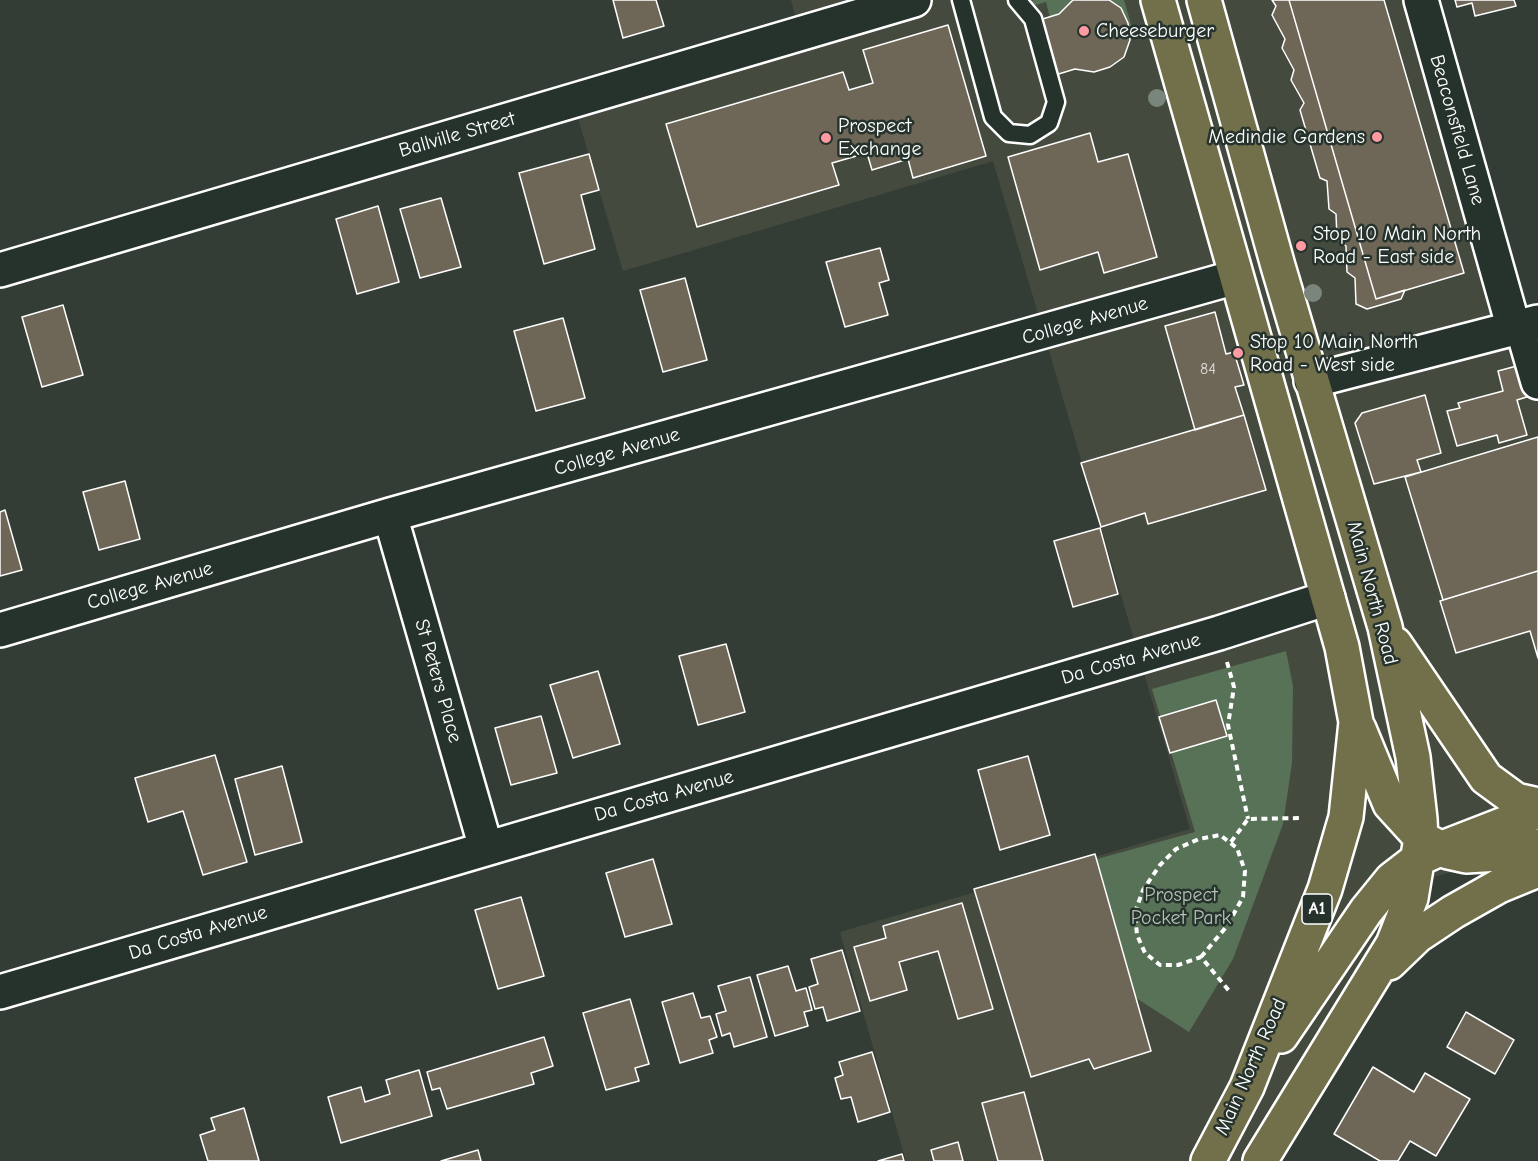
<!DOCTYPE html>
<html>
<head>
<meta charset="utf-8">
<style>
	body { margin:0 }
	canvas { display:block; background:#343d35 }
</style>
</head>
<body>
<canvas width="1538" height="1161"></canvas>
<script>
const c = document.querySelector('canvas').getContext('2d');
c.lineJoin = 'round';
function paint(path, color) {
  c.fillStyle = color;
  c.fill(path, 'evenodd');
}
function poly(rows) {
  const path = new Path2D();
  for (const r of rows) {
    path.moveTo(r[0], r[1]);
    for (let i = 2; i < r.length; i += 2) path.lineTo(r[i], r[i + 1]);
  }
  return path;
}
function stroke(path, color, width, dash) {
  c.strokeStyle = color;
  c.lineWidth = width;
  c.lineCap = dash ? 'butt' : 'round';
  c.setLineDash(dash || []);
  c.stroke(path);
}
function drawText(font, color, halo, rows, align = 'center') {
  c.font = font + ' "Comic Neue",sans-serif';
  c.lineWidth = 5;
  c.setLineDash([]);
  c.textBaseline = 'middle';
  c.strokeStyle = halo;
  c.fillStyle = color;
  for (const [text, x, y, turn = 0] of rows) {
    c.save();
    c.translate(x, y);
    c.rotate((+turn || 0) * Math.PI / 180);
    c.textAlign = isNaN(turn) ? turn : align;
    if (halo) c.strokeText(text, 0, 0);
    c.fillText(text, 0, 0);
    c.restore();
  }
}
paint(poly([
	[791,0,1436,0,1538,352,1538,847,1431,878,1252,1161,906,1161,840,932,1190,829,993,161,623,271,573,101,800,33]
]), '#454a3f');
paint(poly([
	[1035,0,1073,0,1059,14,1050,17,1046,2,1032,6,1030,1],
	[1109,0,1124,0,1135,38,1130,40,1128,23,1121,8],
	[1286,651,1293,686,1292,763,1283,824,1233,959,1189,1032,1136,998,1097,859,1195,832,1152,689]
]), '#587258');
const building = poly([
	[613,0,656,0,664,26,623,38,613,0],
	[1073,0,1109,0,1121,8,1128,23,1130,40,1124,57,1110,67,1094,72,1075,69,1052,76,1036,21,1059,14,1073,0],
	[1272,0,1289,0,1376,299,1405,290,1401,299,1367,309,1356,304,1355,278,1347,272,1346,246,1337,239,1336,214,1329,209,1327,181,1320,178,1300,110,1304,103,1291,80,1294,70,1282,48,1285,39,1272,15,1276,6,1272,0],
	[1289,0,1384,0,1464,273,1376,299,1289,0],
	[1455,0,1514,0,1516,6,1475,16,1472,3,1457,7,1455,0],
	[948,25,986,156,913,178,908,159,872,170,867,153,832,163,839,185,697,227,666,124,843,72,849,90,873,83,863,50,948,25],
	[1090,133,1098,162,1128,154,1157,257,1104,273,1098,252,1040,270,1008,157,1090,133],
	[589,154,599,190,581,195,595,249,544,264,519,173,589,154],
	[441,198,461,267,420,278,400,209,441,198],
	[378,206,399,282,357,294,336,219,378,206],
	[880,248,889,280,879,283,888,315,845,327,826,262,880,248],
	[685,278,707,360,663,372,640,290,685,278],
	[63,305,83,375,42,387,22,317,63,305],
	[1215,312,1226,354,1234,352,1244,385,1235,387,1244,415,1195,430,1165,326,1215,312],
	[563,318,585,398,536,411,514,331,563,318],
	[1524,364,1533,395,1517,400,1527,435,1499,443,1497,435,1457,446,1447,411,1460,408,1458,403,1503,391,1498,371,1524,364],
	[1425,395,1441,453,1417,460,1421,472,1374,484,1355,423,1362,413,1425,395],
	[1244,415,1266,490,1148,524,1145,513,1101,527,1081,463,1244,415],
	[1538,437,1538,571,1443,600,1405,477,1538,437],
	[125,481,140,539,99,550,83,492,125,481],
	[5,510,22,570,0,576,0,512,5,510],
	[1100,528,1118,594,1073,607,1054,541,1100,528],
	[1538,571,1538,658,1530,631,1456,653,1440,601,1538,571],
	[726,644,745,712,698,725,679,656,726,644],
	[598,671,620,744,573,758,550,685,598,671],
	[1216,700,1227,736,1170,753,1159,717,1216,700],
	[541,716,557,773,511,785,495,728,541,716],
	[215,755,247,862,203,875,183,811,148,822,135,778,215,755],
	[1028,756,1050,835,1000,850,978,770,1028,756],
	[282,766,302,842,255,855,235,779,282,766],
	[1095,854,1151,1051,1094,1069,1089,1059,1031,1077,974,889,1095,854],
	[653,859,672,924,625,937,606,873,653,859],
	[521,897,544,976,498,989,475,910,521,897],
	[962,903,993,1009,958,1019,938,951,899,962,907,990,870,1001,854,947,886,938,883,926,962,903],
	[842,950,860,1011,827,1021,823,1007,815,1009,809,987,818,984,811,959,842,950],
	[788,966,796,991,806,988,812,1010,804,1012,808,1026,775,1036,757,975,788,966],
	[750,977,767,1037,734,1047,730,1033,722,1036,716,1014,726,1011,718,986,750,977],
	[693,993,701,1018,710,1016,717,1037,709,1040,713,1053,680,1063,662,1002,693,993],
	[630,999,649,1064,635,1068,639,1081,606,1090,583,1013,630,999],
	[1466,1012,1514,1040,1495,1074,1447,1047,1466,1012],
	[544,1037,553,1066,531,1073,534,1084,447,1109,440,1088,432,1090,427,1072,544,1037],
	[872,1052,890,1112,858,1122,851,1097,841,1099,835,1078,843,1075,839,1062,872,1052],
	[1373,1067,1414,1092,1425,1073,1470,1099,1436,1156,1410,1141,1398,1161,1380,1161,1334,1134,1373,1067],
	[419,1070,432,1116,341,1143,328,1097,361,1087,365,1102,390,1094,386,1080,419,1070],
	[1024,1092,1043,1161,998,1161,982,1103,1024,1092],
	[244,1108,259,1161,208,1161,200,1135,215,1130,211,1118,244,1108],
	[958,1142,963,1161,934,1161,931,1150,958,1142],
	[478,1150,481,1161,441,1161,478,1150],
	[902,1154,904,1161,878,1161,902,1154]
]);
paint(building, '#6e6757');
stroke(building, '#fff', 1.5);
const service = poly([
	[961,0,993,117,1009,133,1030,135,1049,123,1056,102,1033,19,1017,0]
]);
const minor = poly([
	[1421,0,1514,329],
	[0,270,914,0],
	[1522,327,1538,382],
	[1311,381,1538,322],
	[390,515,486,848],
	[0,630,390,515,1236,277],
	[0,992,1219,633,1328,598]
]);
const trunk = poly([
	[1158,0,1342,647,1356,722,1346,817,1325,889,1247,1087,1208,1161],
	[1204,0,1278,266,1385,627,1413,757,1420,819,1421,838,1411,898,1393,944,1260,1161],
	[1395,644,1486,778,1516,800,1538,805],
	[1359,729,1390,804,1421,838,1448,852,1466,856,1499,854,1538,846],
	[1389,963,1417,936,1453,912,1499,886,1538,870],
	[1281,1036,1366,911,1392,879,1418,859,1440,849,1538,811]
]);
stroke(service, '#fff', 21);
stroke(minor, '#fff', 38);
stroke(trunk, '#fff', 38);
stroke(poly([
	[1227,662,1234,687,1228,725,1248,819],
	[1231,842,1248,819,1303,818],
	[1201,957,1227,926,1243,897,1245,871,1237,848,1220,835,1199,839,1176,849,1160,865,1143,890,1135,912,1137,935,1145,953,1160,965,1178,965,1201,957,1230,992]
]), '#fff', 4, [6, 4.5]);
stroke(service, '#26332d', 16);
stroke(minor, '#26332d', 33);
stroke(trunk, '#71704a', 33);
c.fillStyle = '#7a857b';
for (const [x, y] of [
	[1157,98],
	[1313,293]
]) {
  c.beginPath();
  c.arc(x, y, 9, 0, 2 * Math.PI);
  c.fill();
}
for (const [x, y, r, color] of [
	[1084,31,6,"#ff9aa2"],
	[1377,137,6,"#ff9aa2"],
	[826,138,6,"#ff9aa2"],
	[1301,246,6,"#ff9aa2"],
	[1238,353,6,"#ff9aa2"]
]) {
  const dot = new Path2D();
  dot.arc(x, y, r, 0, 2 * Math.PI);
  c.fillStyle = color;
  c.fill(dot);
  stroke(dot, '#26332d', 2);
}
drawText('16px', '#dbd9d5', null, [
	["84",1208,369]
]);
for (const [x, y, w] of [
	[1317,909,30]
]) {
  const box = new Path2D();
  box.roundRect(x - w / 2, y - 15, w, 30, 4.5);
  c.fillStyle = '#26332d';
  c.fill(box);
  stroke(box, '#fff', 1.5);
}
drawText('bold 18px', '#fff', null, [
	["A1",1317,909]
]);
drawText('20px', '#fff', '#26332d', [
	["Cheeseburger",1096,31],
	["Prospect",838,126],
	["Exchange",838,149],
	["Medindie Gardens",1365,137,"right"],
	["Stop 10 Main North",1313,234],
	["Road - East side",1313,257],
	["Stop 10 Main North",1250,342],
	["Road - West side",1250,365]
], 'left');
drawText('20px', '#fff', '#26332d', [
	["Beaconsfield Lane",1457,130,74],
	["Ballville Street",457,135,-16],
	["College Avenue",1085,321,-16],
	["College Avenue",617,452,-16],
	["College Avenue",150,586,-16],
	["Main North Road",1372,593,75],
	["Da Costa Avenue",1131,659,-16],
	["St Peters Place",438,681,74],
	["Da Costa Avenue",664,796,-16],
	["Da Costa Avenue",198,933,-17],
	["Main North Road",1251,1067,-66]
]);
drawText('20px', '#b4c0b4', '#26332d', [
	["Prospect",1181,895],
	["Pocket Park",1181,918]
]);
</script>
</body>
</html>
